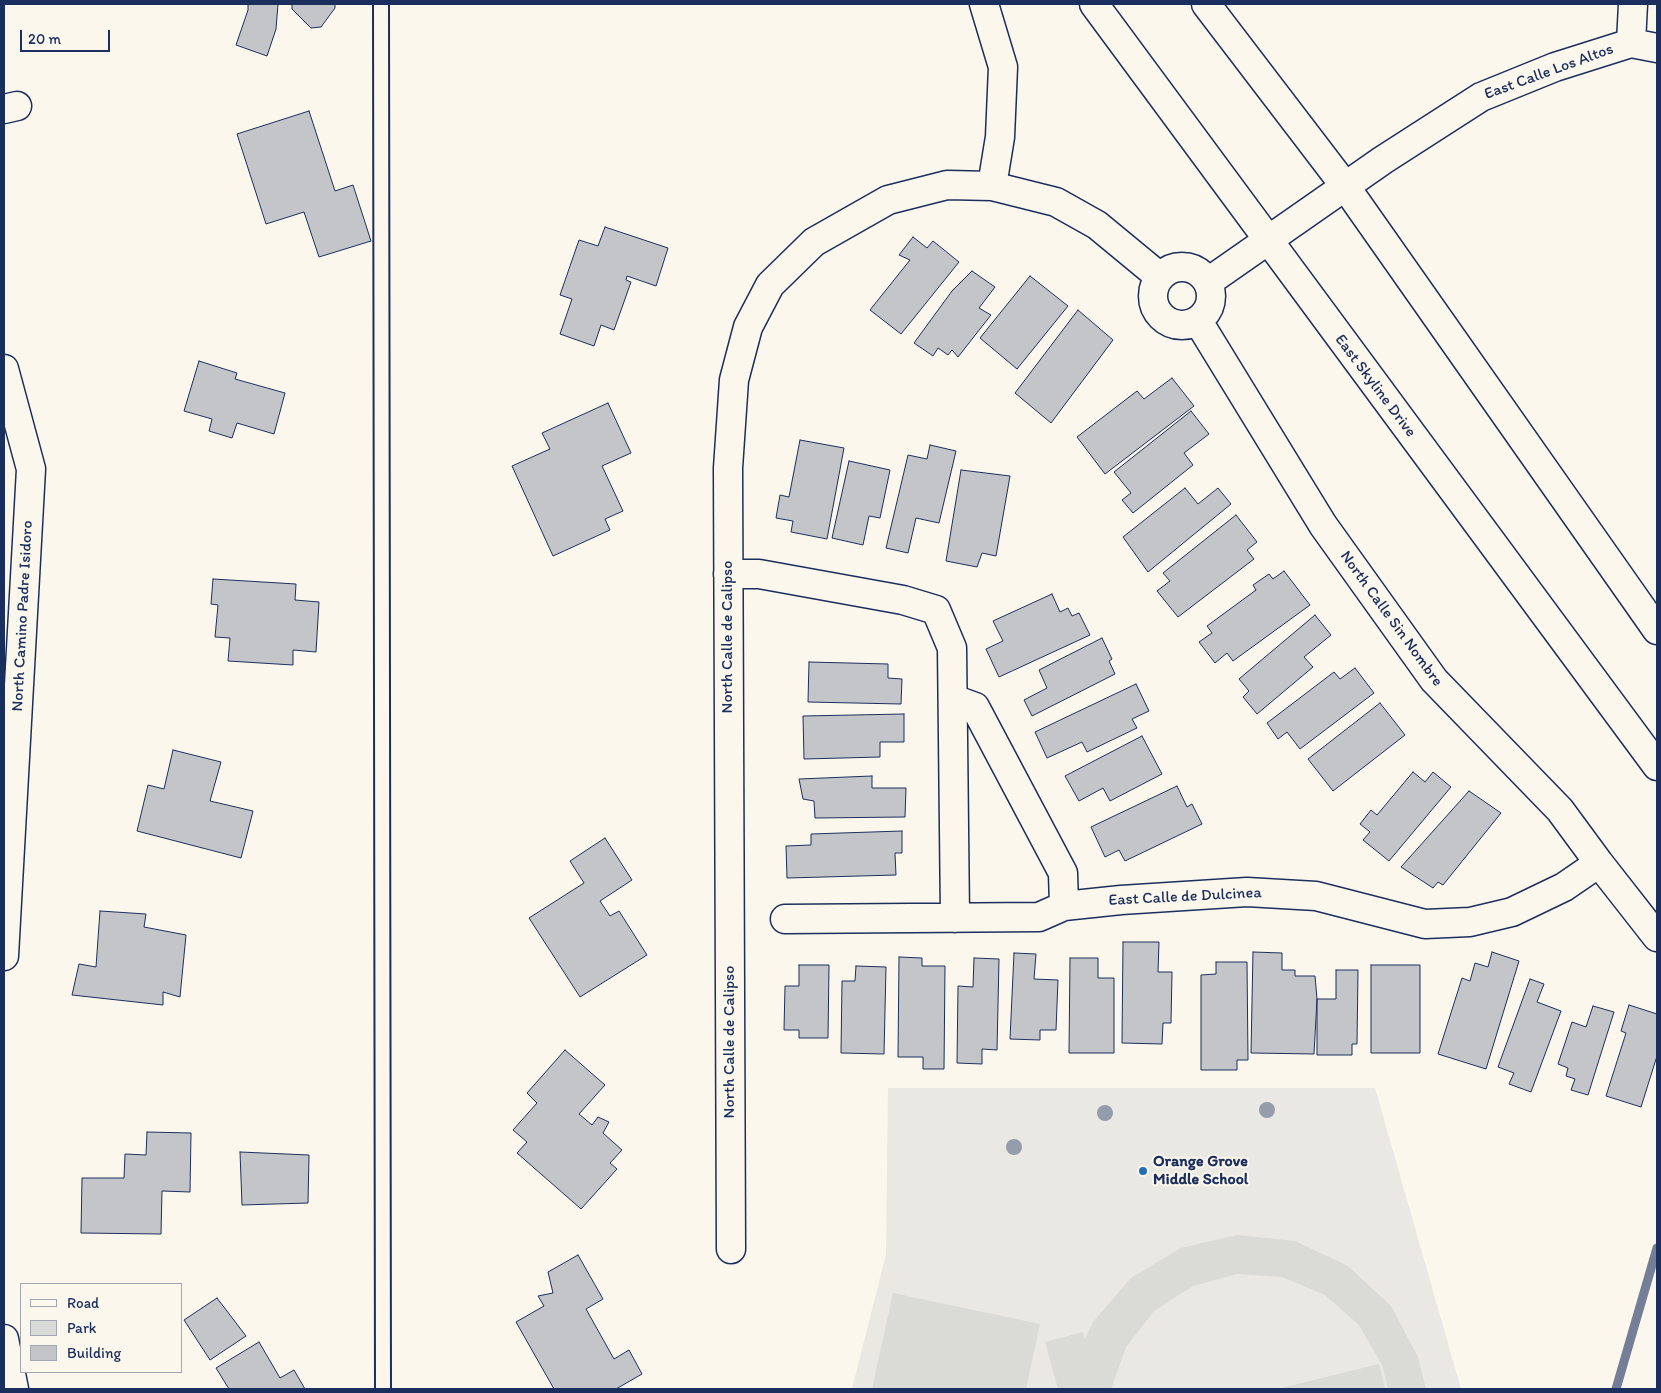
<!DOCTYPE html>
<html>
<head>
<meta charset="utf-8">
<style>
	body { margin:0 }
	#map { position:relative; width:1661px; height:1393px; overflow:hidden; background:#fbf7ec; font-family:Itim,sans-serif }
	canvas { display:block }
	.frame { position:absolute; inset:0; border:5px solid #1b2f5e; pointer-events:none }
	.legend { position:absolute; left:20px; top:1283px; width:162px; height:90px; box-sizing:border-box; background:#fbf7ec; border:1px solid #a1a7b3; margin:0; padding:6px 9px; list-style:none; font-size:15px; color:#1b2f5e }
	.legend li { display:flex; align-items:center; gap:10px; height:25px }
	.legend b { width:25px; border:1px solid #a1a7b3 }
	.scale { position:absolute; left:20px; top:30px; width:90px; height:22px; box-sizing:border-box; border:2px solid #1b2f5e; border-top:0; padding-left:6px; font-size:15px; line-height:18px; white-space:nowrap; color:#1b2f5e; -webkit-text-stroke:4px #fbf7ec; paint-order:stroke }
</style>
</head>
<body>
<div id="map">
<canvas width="1661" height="1393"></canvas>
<div class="frame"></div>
<ul class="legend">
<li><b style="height:6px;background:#fbf7ec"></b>Road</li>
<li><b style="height:14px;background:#dadad7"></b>Park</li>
<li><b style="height:14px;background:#c3c5c9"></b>Building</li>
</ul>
<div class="scale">20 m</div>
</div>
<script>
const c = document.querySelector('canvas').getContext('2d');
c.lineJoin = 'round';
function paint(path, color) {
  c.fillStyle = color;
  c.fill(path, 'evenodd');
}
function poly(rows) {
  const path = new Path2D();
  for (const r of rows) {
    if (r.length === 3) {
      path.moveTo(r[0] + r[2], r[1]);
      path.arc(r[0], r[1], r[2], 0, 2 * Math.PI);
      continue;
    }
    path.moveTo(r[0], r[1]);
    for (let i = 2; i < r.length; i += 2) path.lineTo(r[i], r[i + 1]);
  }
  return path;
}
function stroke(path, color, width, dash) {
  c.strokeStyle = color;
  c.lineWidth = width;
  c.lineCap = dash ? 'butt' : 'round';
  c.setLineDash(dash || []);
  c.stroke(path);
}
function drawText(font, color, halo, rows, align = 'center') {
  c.font = font + ' Itim,sans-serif';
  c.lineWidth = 4;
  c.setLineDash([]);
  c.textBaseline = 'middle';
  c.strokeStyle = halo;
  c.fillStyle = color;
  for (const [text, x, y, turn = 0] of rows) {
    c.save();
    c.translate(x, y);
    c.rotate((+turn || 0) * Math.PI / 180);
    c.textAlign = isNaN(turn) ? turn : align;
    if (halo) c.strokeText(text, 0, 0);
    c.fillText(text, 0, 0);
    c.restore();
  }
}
paint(poly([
	[888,1088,1375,1088,1461,1389,852,1389,886,1254]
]), '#eae8e2');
paint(poly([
	[1237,1235,1295,1241,1348,1266,1391,1306,1418,1357,1426,1389,1388,1389,1382,1365,1359,1325,1325,1295,1282,1277,1237,1274,1193,1286,1154,1311,1126,1347,1111,1389,1058,1389,1045,1342,1083,1332,1085,1339,1093,1322,1131,1278,1181,1248],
	[893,1293,1040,1324,1026,1389,872,1389],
	[1379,1364,1385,1389,1277,1389]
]), '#dadad7');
stroke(poly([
	[1616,1389,1657,1248]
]), '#747e96', 9);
const building = poly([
	[248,4,278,4,276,29,267,56,236,45,248,10,248,4],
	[292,4,335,4,335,8,321,27,311,28,292,9,292,4],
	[309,111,335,191,353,185,371,241,319,257,304,212,266,224,237,134,309,111],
	[605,227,668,248,656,286,627,276,626,280,631,282,614,330,601,325,594,346,560,334,572,299,560,295,579,240,598,246,605,227],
	[913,237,927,248,933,241,959,262,901,334,870,310,910,260,899,255,913,237],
	[972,271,995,287,979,308,991,315,958,357,952,350,948,355,938,348,933,356,914,343,952,291,972,271],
	[1030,276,1068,306,1017,369,980,338,1030,276],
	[1078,310,1113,340,1051,423,1015,393,1078,310],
	[199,361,237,373,235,379,285,393,274,434,237,423,232,438,209,431,212,419,184,411,199,361],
	[1172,378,1194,406,1105,474,1077,437,1137,391,1144,399,1172,378],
	[608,403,631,453,602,466,623,511,605,519,610,530,553,556,512,466,550,449,542,433,608,403],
	[1191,411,1209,434,1184,453,1193,465,1133,513,1122,500,1131,493,1114,472,1191,411],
	[800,440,844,448,827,539,791,532,793,521,776,518,780,495,789,497,800,440],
	[930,445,956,451,939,523,916,518,908,553,886,548,908,455,927,459,930,445],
	[849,461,890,470,880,518,869,516,863,545,832,538,849,461],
	[961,470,1010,476,996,556,982,553,977,567,946,561,961,470],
	[1185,488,1198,504,1218,488,1231,504,1148,572,1123,537,1185,488],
	[1236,515,1257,542,1247,550,1254,559,1178,617,1157,591,1170,581,1163,573,1236,515],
	[1284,571,1310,605,1233,661,1227,653,1215,663,1199,642,1212,633,1207,626,1256,590,1253,585,1269,574,1273,579,1284,571],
	[213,579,296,584,295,600,319,602,316,652,293,650,293,665,228,661,230,638,215,637,218,605,211,604,213,579],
	[1052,594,1060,612,1068,608,1072,616,1079,613,1090,635,999,677,986,649,1003,641,993,621,1052,594],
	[1315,615,1331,635,1304,657,1313,667,1257,714,1243,697,1249,691,1239,679,1315,615],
	[1102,638,1112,659,1109,661,1115,674,1032,716,1024,700,1047,688,1039,670,1102,638],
	[809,662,888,664,888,678,902,679,901,704,808,702,809,662],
	[1355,668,1374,693,1300,749,1287,732,1278,739,1267,723,1334,672,1340,679,1355,668],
	[1136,684,1149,711,1132,719,1137,728,1087,752,1082,742,1047,758,1035,732,1136,684],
	[1380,703,1405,735,1333,791,1308,759,1380,703],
	[904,714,904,742,880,742,880,757,804,759,803,716,904,714],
	[1142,736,1162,774,1110,801,1103,788,1079,801,1065,776,1142,736],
	[173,750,221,762,210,801,253,811,241,858,137,831,148,785,164,789,173,750],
	[1413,772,1425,782,1433,772,1451,787,1389,861,1363,840,1370,832,1360,824,1371,810,1377,815,1413,772],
	[872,776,872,788,906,788,905,817,815,818,814,801,803,799,799,779,872,776],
	[1177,786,1187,807,1192,804,1202,824,1125,861,1119,850,1105,857,1091,827,1177,786],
	[1469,791,1501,813,1443,885,1438,882,1433,888,1401,867,1469,791],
	[902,831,902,853,895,853,896,875,787,878,786,846,811,845,811,834,902,831],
	[605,838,632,880,600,901,610,916,619,911,647,955,580,997,529,918,584,883,570,861,605,838],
	[100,911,146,914,144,927,186,935,180,997,163,992,163,1005,72,995,79,964,96,967,100,911],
	[1123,942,1159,942,1158,972,1172,972,1171,1023,1163,1023,1162,1044,1122,1043,1123,942],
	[1253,952,1282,953,1282,970,1295,970,1295,976,1315,976,1317,999,1314,1054,1251,1053,1253,952],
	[1492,952,1519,961,1486,1069,1438,1054,1462,978,1470,981,1475,963,1488,967,1492,952],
	[1014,953,1036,954,1034,979,1058,980,1056,1030,1040,1030,1040,1040,1010,1039,1014,953],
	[899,957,922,958,922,966,945,966,944,1069,923,1069,923,1057,898,1057,899,957],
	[974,958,999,959,997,1050,982,1049,982,1064,957,1063,958,986,973,987,974,958],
	[1070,958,1098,958,1098,978,1114,978,1114,1053,1069,1053,1070,958],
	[1216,962,1247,962,1248,1060,1237,1060,1237,1070,1201,1070,1201,975,1216,974,1216,962],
	[799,965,829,965,828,1038,799,1038,799,1030,784,1030,785,986,799,986,799,965],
	[1371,965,1420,965,1420,1053,1371,1053,1371,965],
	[856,966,886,967,884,1054,841,1053,842,981,855,981,856,966],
	[1336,970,1358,970,1357,1044,1352,1044,1352,1055,1317,1055,1317,999,1336,999,1336,970],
	[1530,979,1544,984,1537,1002,1561,1011,1531,1092,1509,1084,1514,1073,1498,1067,1530,979],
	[1629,1005,1657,1014,1657,1056,1641,1107,1606,1096,1626,1033,1621,1031,1629,1005],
	[1593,1006,1614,1012,1588,1095,1571,1090,1575,1079,1566,1076,1568,1068,1558,1064,1572,1022,1586,1027,1593,1006],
	[565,1050,605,1085,579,1114,592,1125,598,1117,609,1122,603,1133,622,1150,610,1163,617,1169,581,1209,517,1153,527,1142,513,1130,537,1103,527,1093,565,1050],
	[147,1132,191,1133,190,1192,162,1191,161,1234,81,1233,82,1178,124,1178,125,1154,146,1155,147,1132],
	[240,1152,309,1155,308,1203,242,1205,240,1152],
	[578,1255,603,1299,586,1309,614,1359,629,1350,642,1374,616,1389,554,1389,516,1322,544,1306,538,1296,553,1293,548,1272,578,1255],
	[217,1298,246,1336,210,1360,184,1320,217,1298],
	[259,1342,280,1378,294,1370,305,1389,229,1389,216,1368,259,1342]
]);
paint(building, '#c3c5c9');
stroke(building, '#1b2f5e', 1);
const service = poly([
	[381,4,383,1389]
]);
const minor = poly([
	[984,4,1003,67,1000,137,992,186],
	[1631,43,1633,4],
	[4,109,17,106],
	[1182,296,29],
	[1208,282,1383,160,1481,97,1555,67,1631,43,1657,48],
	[1198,321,1323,525,1434,680,1560,810,1599,863,1657,937],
	[4,369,31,469,4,956],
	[728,574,759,574,903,600,936,610,952,648,955,918],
	[953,699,975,707,1063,873,1064,906],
	[785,919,1039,917,1064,906,1121,900,1247,892,1316,896,1425,924,1470,922,1512,912,1564,887,1599,863],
	[731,1249,728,468,734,380,748,327,770,285,814,242,888,200,947,185,992,186,1056,202,1097,225,1160,277],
	[4,1339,14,1389]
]);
const primary = poly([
	[1094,4,1657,766],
	[1206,4,1345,186,1657,630]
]);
stroke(service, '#1b2f5e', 18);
stroke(minor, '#1b2f5e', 31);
stroke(primary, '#1b2f5e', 31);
stroke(service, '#fbf7ec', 14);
stroke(minor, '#fbf7ec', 28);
stroke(primary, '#fbf7ec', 28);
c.fillStyle = '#959cab';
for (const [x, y] of [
	[1267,1110],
	[1105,1113],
	[1014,1147]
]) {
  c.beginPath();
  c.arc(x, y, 8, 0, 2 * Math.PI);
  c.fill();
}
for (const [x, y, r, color] of [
	[1143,1171,5,"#1f6fb2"]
]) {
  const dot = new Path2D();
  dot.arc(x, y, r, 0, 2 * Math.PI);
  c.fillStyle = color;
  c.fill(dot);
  stroke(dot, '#fbf7ec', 2);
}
drawText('16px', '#1b2f5e', '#fbf7ec', [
	["East Calle Los Altos",1549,72,-20],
	["East Skyline Drive",1375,386,53],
	["North Camino Padre Isidoro",23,616,-87],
	["North Calle Sin Nombre",1391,619,54],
	["North Calle de Calipso",728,637,-90],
	["East Calle de Dulcinea",1185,897,-3],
	["North Calle de Calipso",730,1042,-90]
]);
drawText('bold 16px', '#1b2f5e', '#fbf7ec', [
	["Orange Grove",1153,1162],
	["Middle School",1153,1180]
], 'left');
</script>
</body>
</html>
